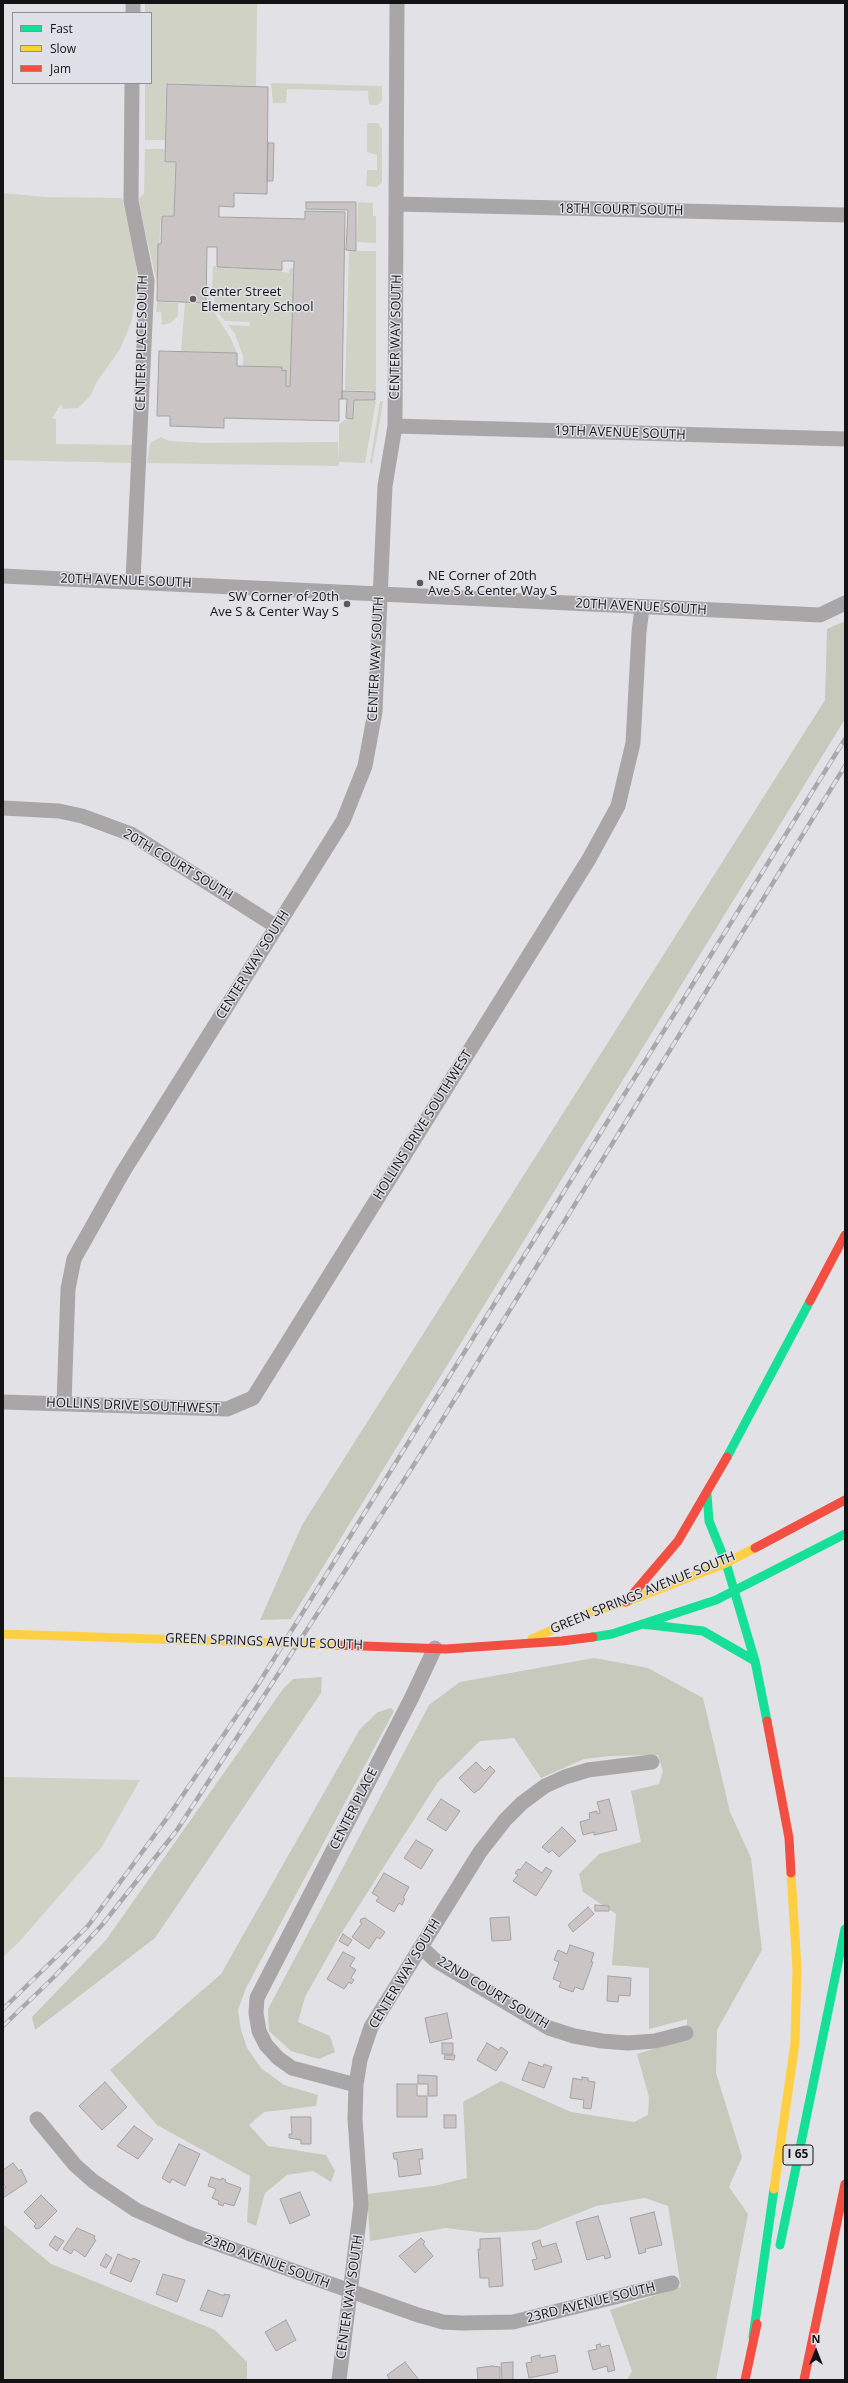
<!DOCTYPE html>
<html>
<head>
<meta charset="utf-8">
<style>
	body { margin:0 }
	#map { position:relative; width:848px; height:2383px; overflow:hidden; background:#e2e2e6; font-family:"Open Sans",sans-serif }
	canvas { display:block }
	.frame { position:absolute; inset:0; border:4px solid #131315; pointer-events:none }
	.legend { position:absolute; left:12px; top:12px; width:140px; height:72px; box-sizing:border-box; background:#e0e1e8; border:1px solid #8e8f94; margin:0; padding:5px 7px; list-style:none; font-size:12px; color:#131315 }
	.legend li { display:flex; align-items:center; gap:8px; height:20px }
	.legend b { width:20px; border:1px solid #8e8f94 }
	.north { position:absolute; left:796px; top:2331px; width:40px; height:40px; -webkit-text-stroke:3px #e0e1e8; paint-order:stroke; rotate:0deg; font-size:11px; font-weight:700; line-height:16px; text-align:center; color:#131315 }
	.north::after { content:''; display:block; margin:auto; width:14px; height:18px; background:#131315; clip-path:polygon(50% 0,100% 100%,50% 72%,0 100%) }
</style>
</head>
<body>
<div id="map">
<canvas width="848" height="2383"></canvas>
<div class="frame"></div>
<ul class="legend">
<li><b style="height:5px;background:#16e098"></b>Fast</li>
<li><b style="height:5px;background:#ffcf43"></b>Slow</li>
<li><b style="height:5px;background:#f24e42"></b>Jam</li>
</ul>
<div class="north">N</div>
</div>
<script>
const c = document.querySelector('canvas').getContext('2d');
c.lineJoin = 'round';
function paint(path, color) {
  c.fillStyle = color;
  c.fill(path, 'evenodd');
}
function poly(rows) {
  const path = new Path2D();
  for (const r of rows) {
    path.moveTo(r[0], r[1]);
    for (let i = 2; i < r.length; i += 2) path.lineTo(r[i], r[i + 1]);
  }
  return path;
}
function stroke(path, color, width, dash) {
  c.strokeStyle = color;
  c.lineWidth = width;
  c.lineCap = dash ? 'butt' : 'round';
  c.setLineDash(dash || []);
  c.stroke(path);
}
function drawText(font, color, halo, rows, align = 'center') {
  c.font = font + ' "Open Sans",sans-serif';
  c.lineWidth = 3;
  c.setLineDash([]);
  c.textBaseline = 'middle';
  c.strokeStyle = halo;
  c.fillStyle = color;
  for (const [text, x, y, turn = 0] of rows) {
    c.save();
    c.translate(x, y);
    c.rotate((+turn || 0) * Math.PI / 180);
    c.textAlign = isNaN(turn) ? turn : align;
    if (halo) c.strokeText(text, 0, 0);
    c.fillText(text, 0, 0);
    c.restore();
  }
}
paint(poly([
	[145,3,257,3,256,86,166,83,165,140,145,140,145,83,151,83,151,13,145,13],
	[271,83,382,86,382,100,378,105,369,105,368,91,287,89,286,103,273,103],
	[369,123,378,123,382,129,382,182,377,187,366,186,367,170,377,170,377,155,367,152,367,124],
	[145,149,165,149,164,163,175,163,174,215,161,215,157,284,138,199,144,194],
	[3,193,45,197,122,198,136,260,138,287,131,323,120,349,96,383,91,395,78,408,63,409,61,404,52,418,56,419,56,444,137,445,134,463,3,460],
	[358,202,373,203,373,216,376,216,376,243,357,242],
	[349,251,376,251,376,391,345,390],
	[213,266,216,266,216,268,282,270,282,272,289,273,289,269,293,268,290,385,286,385,286,371,282,370,282,367,243,366,243,356,235,334,228,325,250,326,250,322,225,321,218,312,212,292],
	[209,295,215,314,230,337,237,353,181,351,185,303,207,304],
	[157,302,178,303,178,316,170,323,162,325,161,312,156,312],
	[355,400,376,401,365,463,339,462,339,466,147,463,150,443,161,437,169,441,204,443,338,442,339,460,339,424,346,419,354,419],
	[380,401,383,401,381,415,372,464,370,463],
	[3,1777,140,1780,101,1848,19,1942,3,1957]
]), '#cfd2c4');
paint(poly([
	[845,621,845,719,291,1619,260,1620,302,1525,825,700,827,629],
	[594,1658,648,1668,703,1698,730,1812,751,1858,762,1950,717,2030,716,2073,742,2157,729,2187,748,2214,716,2380,627,2380,632,2371,610,2310,681,2287,668,2206,645,2198,596,2206,536,2230,487,2233,446,2228,370,2241,367,2194,434,2186,467,2178,463,2102,501,2081,571,2112,634,2122,648,2115,649,2097,637,2054,687,2039,687,2019,649,2029,649,1968,612,1965,616,1914,583,1892,579,1874,599,1854,641,1842,631,1791,659,1784,663,1771,658,1755,610,1756,584,1759,541,1778,514,1738,480,1741,438,1782,337,1940,305,1997,298,2022,330,2036,335,2052,319,2059,291,2051,269,2031,268,2009,429,1705,460,1682],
	[322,1677,321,1693,155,1938,35,2030,32,2017,106,1940,283,1689,293,1679],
	[391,1708,394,1711,246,1988,238,2010,241,2030,247,2048,261,2068,284,2085,318,2095,316,2106,264,2112,249,2125,268,2146,326,2155,335,2171,331,2182,313,2171,287,2175,265,2193,256,2226,247,2222,250,2176,157,2125,110,2070,221,1974,360,1729,378,1712],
	[3,2224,51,2264,215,2330,247,2362,247,2380,3,2380]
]), '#c6c9bb');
const building = poly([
	[167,84,268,87,267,194,234,193,234,207,219,206,219,217,305,219,305,211,345,212,342,399,339,399,339,421,224,418,224,428,170,426,170,416,157,416,159,351,237,353,237,366,282,367,282,371,286,370,286,386,290,386,294,261,282,261,282,270,217,267,217,247,207,247,206,303,157,301,158,244,161,244,162,216,174,216,176,162,165,162,167,84],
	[268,143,274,143,273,181,267,181,268,143],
	[306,202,356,202,356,251,346,250,348,210,306,209,306,202],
	[342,391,375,392,375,400,354,400,353,419,346,418,347,399,342,399,342,391],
	[476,1762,485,1771,490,1766,495,1771,480,1789,474,1793,459,1778,476,1762],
	[441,1799,460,1811,446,1831,427,1819,441,1799],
	[609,1799,617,1830,594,1835,594,1832,583,1835,580,1822,590,1819,589,1813,597,1811,597,1814,600,1813,597,1802,609,1799],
	[562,1827,576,1841,559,1857,552,1850,549,1853,542,1847,562,1827],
	[416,1840,433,1850,421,1869,404,1858,416,1840],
	[526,1862,542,1873,546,1867,552,1871,536,1896,513,1881,518,1875,515,1873,518,1869,520,1870,526,1862],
	[384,1873,409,1887,403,1898,405,1899,402,1905,399,1903,394,1912,376,1901,379,1897,372,1893,384,1873],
	[595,1905,609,1906,609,1911,595,1911,595,1905],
	[588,1907,594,1914,573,1932,568,1925,588,1907],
	[509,1917,511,1940,492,1941,490,1918,509,1917],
	[365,1918,385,1932,380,1939,377,1937,369,1949,352,1937,362,1923,360,1922,361,1919,365,1918],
	[343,1934,352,1940,348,1946,339,1941,343,1934],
	[570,1945,594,1953,591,1962,593,1962,583,1990,575,1987,573,1992,559,1987,561,1982,553,1979,559,1962,554,1960,558,1950,567,1954,570,1945],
	[343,1952,355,1958,350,1966,356,1970,351,1978,354,1980,351,1984,349,1982,344,1989,327,1979,343,1952],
	[608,1976,631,1978,630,1996,619,1995,618,2002,607,2001,608,1976],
	[447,2013,452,2038,430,2043,425,2018,447,2013],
	[442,2043,453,2043,453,2054,442,2054,442,2043],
	[487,2043,499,2050,501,2047,508,2052,496,2071,477,2060,487,2043],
	[445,2055,455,2055,454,2060,444,2059,445,2055],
	[529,2062,543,2067,544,2064,552,2067,544,2088,522,2080,529,2062],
	[418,2075,437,2076,437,2096,428,2096,428,2084,418,2084,418,2075],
	[582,2077,588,2078,588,2081,595,2082,591,2109,583,2108,584,2100,570,2098,573,2078,582,2080,582,2077],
	[105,2082,127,2107,102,2130,79,2106,105,2082],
	[397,2084,417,2084,417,2096,427,2096,427,2117,397,2117,397,2084],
	[444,2115,456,2115,456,2128,444,2128,444,2115],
	[291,2117,311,2117,311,2144,301,2144,301,2140,289,2138,289,2134,292,2134,291,2117],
	[134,2126,153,2139,138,2159,117,2146,134,2126],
	[179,2144,200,2154,185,2186,172,2179,170,2183,162,2178,179,2144],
	[422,2149,423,2159,419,2159,421,2174,399,2177,397,2159,394,2159,393,2153,422,2149],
	[13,2163,19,2171,21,2169,27,2182,3,2198,3,2189,6,2187,3,2183,3,2170,13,2163],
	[211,2177,221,2180,222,2178,226,2180,225,2182,241,2188,234,2206,224,2203,223,2206,218,2204,219,2201,212,2198,216,2189,208,2186,211,2177],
	[300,2192,310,2215,290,2224,280,2199,300,2192],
	[41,2195,57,2211,40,2228,36,2229,34,2226,36,2224,24,2212,41,2195],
	[654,2212,662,2245,645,2249,646,2252,639,2254,630,2218,654,2212],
	[598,2216,611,2257,605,2259,604,2255,587,2260,576,2222,598,2216],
	[77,2228,95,2236,94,2239,96,2240,85,2257,74,2249,71,2254,63,2249,77,2228],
	[55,2236,64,2241,57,2251,49,2245,55,2236],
	[421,2238,425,2242,423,2244,433,2256,415,2273,399,2256,421,2238],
	[500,2238,503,2286,489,2287,489,2278,480,2278,478,2249,480,2249,480,2239,500,2238],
	[540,2240,542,2247,556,2243,562,2262,535,2270,532,2260,537,2259,532,2243,540,2240],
	[106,2254,112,2258,106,2268,100,2265,106,2254],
	[118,2254,132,2260,133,2258,140,2261,131,2282,110,2273,118,2254],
	[163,2274,185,2280,177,2302,156,2294,163,2274],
	[208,2290,224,2296,224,2294,230,2295,222,2317,200,2310,208,2290],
	[286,2320,296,2340,276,2351,265,2332,286,2320],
	[600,2344,601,2347,609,2345,615,2370,608,2372,607,2366,593,2370,588,2351,597,2349,596,2345,600,2344],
	[540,2355,540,2358,555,2355,558,2372,529,2378,526,2363,532,2362,531,2357,540,2355],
	[405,2362,419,2380,390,2380,387,2375,405,2362],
	[513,2362,513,2380,502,2380,501,2363,513,2362],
	[492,2366,500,2367,500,2380,478,2380,477,2368,492,2366]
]);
paint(building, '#cac4c4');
stroke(building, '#a3a2a3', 1);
stroke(poly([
	[133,13,133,3],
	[132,83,131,201,147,281,133,581],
	[397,204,845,215],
	[395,426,845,439],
	[3,576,820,615,845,603],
	[3,808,59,811,82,816,131,834,277,927],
	[3,1402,227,1409,253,1398,589,859,618,806,633,743,639,632,642,608],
	[64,1403,68,1289,74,1259,123,1172,343,821,365,766,375,712,385,486,395,426,397,3],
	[421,1947,435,1960,549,2028,574,2036,602,2041,628,2043,655,2041,686,2033],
	[356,2085,292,2068,278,2058,266,2045,259,2031,256,2013,257,1998,411,1699,435,1648],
	[37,2119,75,2165,93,2181,136,2210,190,2234,418,2315,443,2322,462,2323,513,2322,672,2283],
	[339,2380,361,2205,355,2119,356,2085,360,2060,371,2027,480,1852,505,1820,522,1803,545,1786,565,1777,588,1770,652,1762]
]), '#a9a6a7', 15);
stroke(poly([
	[727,1457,810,1301],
	[707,1494,709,1521,726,1563,755,1661,767,1721],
	[642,1624,703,1631,755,1661],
	[593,1637,612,1634,716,1600,845,1534],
	[780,2245,845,1929],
	[753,2337,774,2189]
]), '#16e098', 9);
stroke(poly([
	[3,1634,247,1642],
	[532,1639,591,1612,626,1602,726,1563,755,1548],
	[774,2189,795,2043,797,1969,791,1873]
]), '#ffcf43', 9);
stroke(poly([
	[810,1301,845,1235],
	[755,1548,845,1500],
	[626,1602,678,1541,727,1457],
	[336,1645,446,1649,562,1641,593,1637],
	[767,1721,789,1838,791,1873],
	[745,2380,757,2324],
	[804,2380,845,2184]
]), '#f24e42', 9);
const rail = poly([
	[3,2009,88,1926,170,1814,259,1683,845,739],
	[3,2026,55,1976,102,1925,177,1830,426,1446,845,766]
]);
stroke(rail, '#aba8aa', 4.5);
stroke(rail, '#e0e1e8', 3, [9]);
stroke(poly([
	[247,1642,336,1645]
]), '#ffcf43', 9);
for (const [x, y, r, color] of [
	[193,299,4,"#5b5b5e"],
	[420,583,4,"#5b5b5e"],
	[347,604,4,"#5b5b5e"]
]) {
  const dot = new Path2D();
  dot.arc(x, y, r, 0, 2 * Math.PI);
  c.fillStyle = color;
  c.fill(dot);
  stroke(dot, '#e0e1e8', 1.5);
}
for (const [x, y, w] of [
	[798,2155,30]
]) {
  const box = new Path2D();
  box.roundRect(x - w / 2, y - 10, w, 20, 3);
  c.fillStyle = '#e0e1e8';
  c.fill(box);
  stroke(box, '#131315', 1);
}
drawText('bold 12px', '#131315', null, [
	["I 65",798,2155]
]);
drawText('13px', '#131315', '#e0e1e8', [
	["18TH COURT SOUTH",621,210,1],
	["CENTER WAY SOUTH",396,337,-89],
	["CENTER PLACE SOUTH",142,343,-89],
	["19TH AVENUE SOUTH",620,433,2],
	["20TH AVENUE SOUTH",126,581,2],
	["20TH AVENUE SOUTH",641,607,3],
	["CENTER WAY SOUTH",376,659,-87],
	["20TH COURT SOUTH",178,865,31],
	["CENTER WAY SOUTH",253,965,-58],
	["HOLLINS DRIVE SOUTHWEST",423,1125,-58],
	["HOLLINS DRIVE SOUTHWEST",133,1406,2],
	["GREEN SPRINGS AVENUE SOUTH",643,1593,-22],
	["GREEN SPRINGS AVENUE SOUTH",264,1642,2],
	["CENTER PLACE",354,1809,-63],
	["CENTER WAY SOUTH",405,1974,-59],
	["22ND COURT SOUTH",493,1993,31],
	["23RD AVENUE SOUTH",267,2262,20],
	["CENTER WAY SOUTH",350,2297,-82],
	["23RD AVENUE SOUTH",591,2303,-14]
]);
drawText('13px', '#131315', '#e0e1e8', [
	["Center Street",201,292],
	["Elementary School",201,307],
	["NE Corner of 20th",428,576],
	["Ave S & Center Way S",428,591],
	["SW Corner of 20th",339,597,"right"],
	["Ave S & Center Way S",339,612,"right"]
], 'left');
</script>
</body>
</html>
